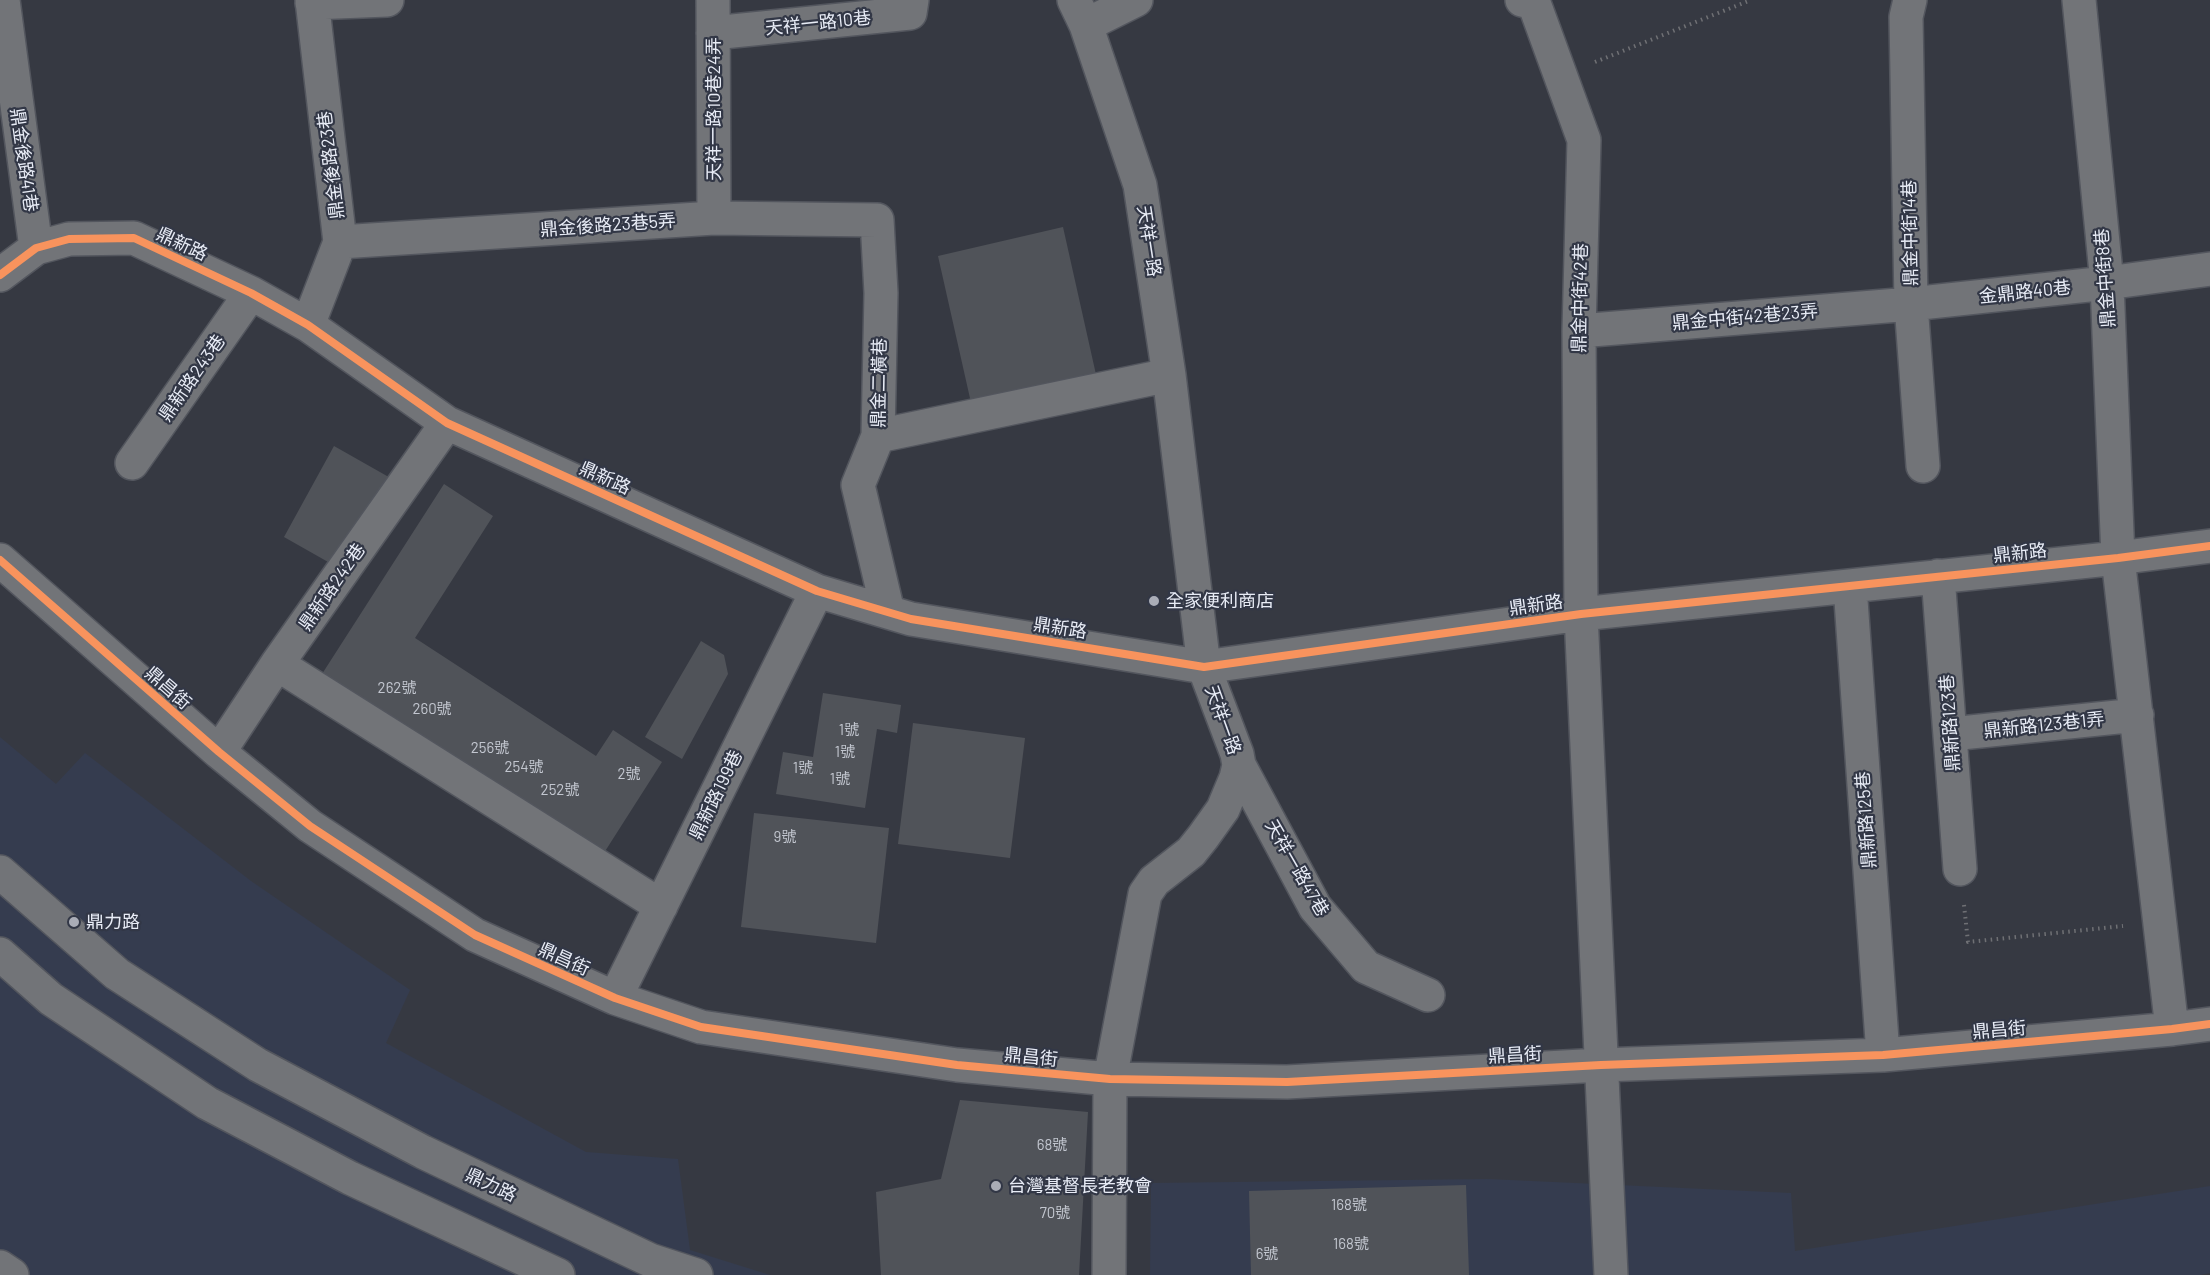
<!DOCTYPE html>
<html>
<head>
<meta charset="utf-8">
<style>
	body { margin:0 }
	canvas { display:block; background:#363942 }
</style>
</head>
<body>
<canvas width="2210" height="1275"></canvas>
<script>
const c = document.querySelector('canvas').getContext('2d');
c.lineJoin = 'round';
function paint(path, color) {
  c.fillStyle = color;
  c.fill(path, 'evenodd');
}
function poly(rows) {
  const path = new Path2D();
  for (const r of rows) {
    path.moveTo(r[0], r[1]);
    for (let i = 2; i < r.length; i += 2) path.lineTo(r[i], r[i + 1]);
  }
  return path;
}
function stroke(path, color, width, dash) {
  c.strokeStyle = color;
  c.lineWidth = width;
  c.lineCap = dash ? 'butt' : 'round';
  c.setLineDash(dash || []);
  c.stroke(path);
}
function drawText(font, color, halo, rows, align = 'center') {
  c.font = font + ' Barlow,"Noto Sans TC",sans-serif';
  c.lineWidth = 4.5;
  c.setLineDash([]);
  c.textBaseline = 'middle';
  c.strokeStyle = halo;
  c.fillStyle = color;
  for (const [text, x, y, turn = 0] of rows) {
    c.save();
    c.translate(x, y);
    c.rotate((+turn || 0) * Math.PI / 180);
    c.textAlign = isNaN(turn) ? turn : align;
    if (halo) c.strokeText(text, 0, 0);
    c.fillText(text, 0, 0);
    c.restore();
  }
}
paint(poly([
	[0,737,56,784,85,753,251,881,410,990,386,1043,586,1152,678,1159,690,1250,770,1275,0,1275],
	[1488,1179,1791,1193,1795,1251,2210,1186,2210,1273,2200,1275,1150,1275,1151,1183]
]), '#353c4f');
paint(poly([
	[1063,227,1099,388,974,416,938,256],
	[334,446,394,480,344,571,284,537],
	[444,484,493,516,415,638,596,756,613,730,662,762,602,856,322,674],
	[701,641,724,655,728,674,682,759,645,737],
	[823,693,901,705,897,733,877,729,865,808,776,794,783,752,813,757],
	[913,723,1025,738,1010,858,898,844],
	[754,813,889,828,876,943,741,927],
	[960,1100,1088,1112,1079,1275,881,1275,876,1192,941,1179],
	[1466,1185,1469,1275,1251,1275,1249,1191]
]), '#505359');
const minor = poly([
	[3,0,36,248],
	[713,0,714,218],
	[1074,0,1086,25,1140,185,1169,375,1204,667,1237,754,1239,765,1236,778,1223,809,1203,837,1191,852,1154,881,1145,894,1110,1079,1109,1275],
	[1522,0,1534,3,1584,140,1579,331,1581,614,1611,1275],
	[1910,0,1906,17,1911,304,1923,466],
	[2079,0,2107,283,2118,558,2172,1029],
	[312,3,387,0],
	[1086,25,1136,0],
	[713,33,910,13,912,0],
	[340,242,714,218,877,220,881,293,878,436,858,485,888,612],
	[0,275,36,248,69,239,134,238,251,293,308,325,447,423,817,591,911,619,1204,667,1581,614,2118,558,2210,546],
	[308,325,340,242,312,0],
	[1579,331,1911,304,2107,283,2210,269],
	[878,436,1169,375],
	[132,463,251,293],
	[0,560,219,752,310,826,475,935,615,998,701,1027,957,1065,1110,1079,1287,1082,1601,1065,1883,1055,2172,1029,2210,1024],
	[1938,576,1960,869],
	[1850,586,1883,1055],
	[277,664,661,906],
	[1951,734,2137,715],
	[219,752,277,664,447,423],
	[1239,765,1315,907,1366,967,1428,995],
	[0,872,117,974,258,1065,423,1152,650,1260,696,1275],
	[0,954,51,999,207,1103,350,1178,558,1275],
	[615,998,817,591],
	[0,1267,12,1275]
]);
stroke(minor, '#53565e', 36);
stroke(poly([
	[1595,62,1751,0],
	[1964,905,1968,942,2123,926]
]), '#6f7074', 4, [1.5, 4.5]);
stroke(minor, '#727478', 33);
stroke(poly([
	[0,275,36,248,69,239,134,238,251,293,308,325,447,423,817,591,911,619,1204,667,1581,614,2118,558,2210,546],
	[0,560,219,752,310,826,475,935,615,998,701,1027,957,1065,1110,1079,1287,1082,1601,1065,1883,1055,2172,1029,2210,1024]
]), '#f8935d', 8);
for (const [x, y, r, color] of [
	[1154,601,6,"#aaadb7"],
	[74,922,6,"#aaadb7"],
	[996,1186,6,"#aaadb7"]
]) {
  const dot = new Path2D();
  dot.arc(x, y, r, 0, 2 * Math.PI);
  c.fillStyle = color;
  c.fill(dot);
  stroke(dot, '#323746', 2);
}
drawText('15px', '#c2c6cf', null, [
	["262號",397,688],
	["260號",432,709],
	["1號",849,730],
	["256號",490,748],
	["1號",845,752],
	["254號",524,767],
	["1號",803,768],
	["2號",629,774],
	["1號",840,779],
	["252號",560,790],
	["9號",785,837],
	["68號",1052,1145],
	["168號",1349,1205],
	["70號",1055,1213],
	["168號",1351,1244],
	["6號",1267,1254]
]);
drawText('18px', '#e8ecf6', '#323746', [
	["天祥一路10巷",818,23,-6],
	["天祥一路10巷24弄",714,109,-90],
	["鼎金後路41巷",24,160,82],
	["鼎金後路23巷",331,165,-97],
	["鼎金後路23巷5弄",608,225,-4],
	["鼎金中街14巷",1910,233,-91],
	["天祥一路",1149,241,81],
	["鼎新路",182,244,25],
	["鼎金中街8巷",2105,278,-94],
	["金鼎路40巷",2025,292,-6],
	["鼎金中街42巷",1580,298,-89],
	["鼎金中街42巷23弄",1745,317,-5],
	["鼎新路243巷",192,378,-55],
	["鼎金二橫巷",879,383,-89],
	["鼎新路",605,478,24],
	["鼎新路",2020,553,-6],
	["鼎新路242巷",332,587,-55],
	["鼎新路",1536,605,-8],
	["鼎新路",1060,628,9],
	["鼎昌街",168,688,41],
	["天祥一路",1223,720,70],
	["鼎新路123巷",1950,723,-94],
	["鼎新路123巷1弄",2044,725,-6],
	["鼎新路199巷",716,795,-64],
	["鼎新路125巷",1866,820,-94],
	["天祥一路47巷",1297,868,60],
	["鼎昌街",564,959,24],
	["鼎昌街",1999,1030,-5],
	["鼎昌街",1515,1055,-3],
	["鼎昌街",1031,1057,6],
	["鼎力路",491,1185,25]
]);
drawText('18px', '#e8ecf6', '#323746', [
	["全家便利商店",1166,601],
	["鼎力路",86,922],
	["台灣基督長老教會",1008,1186]
], 'left');
</script>
</body>
</html>
